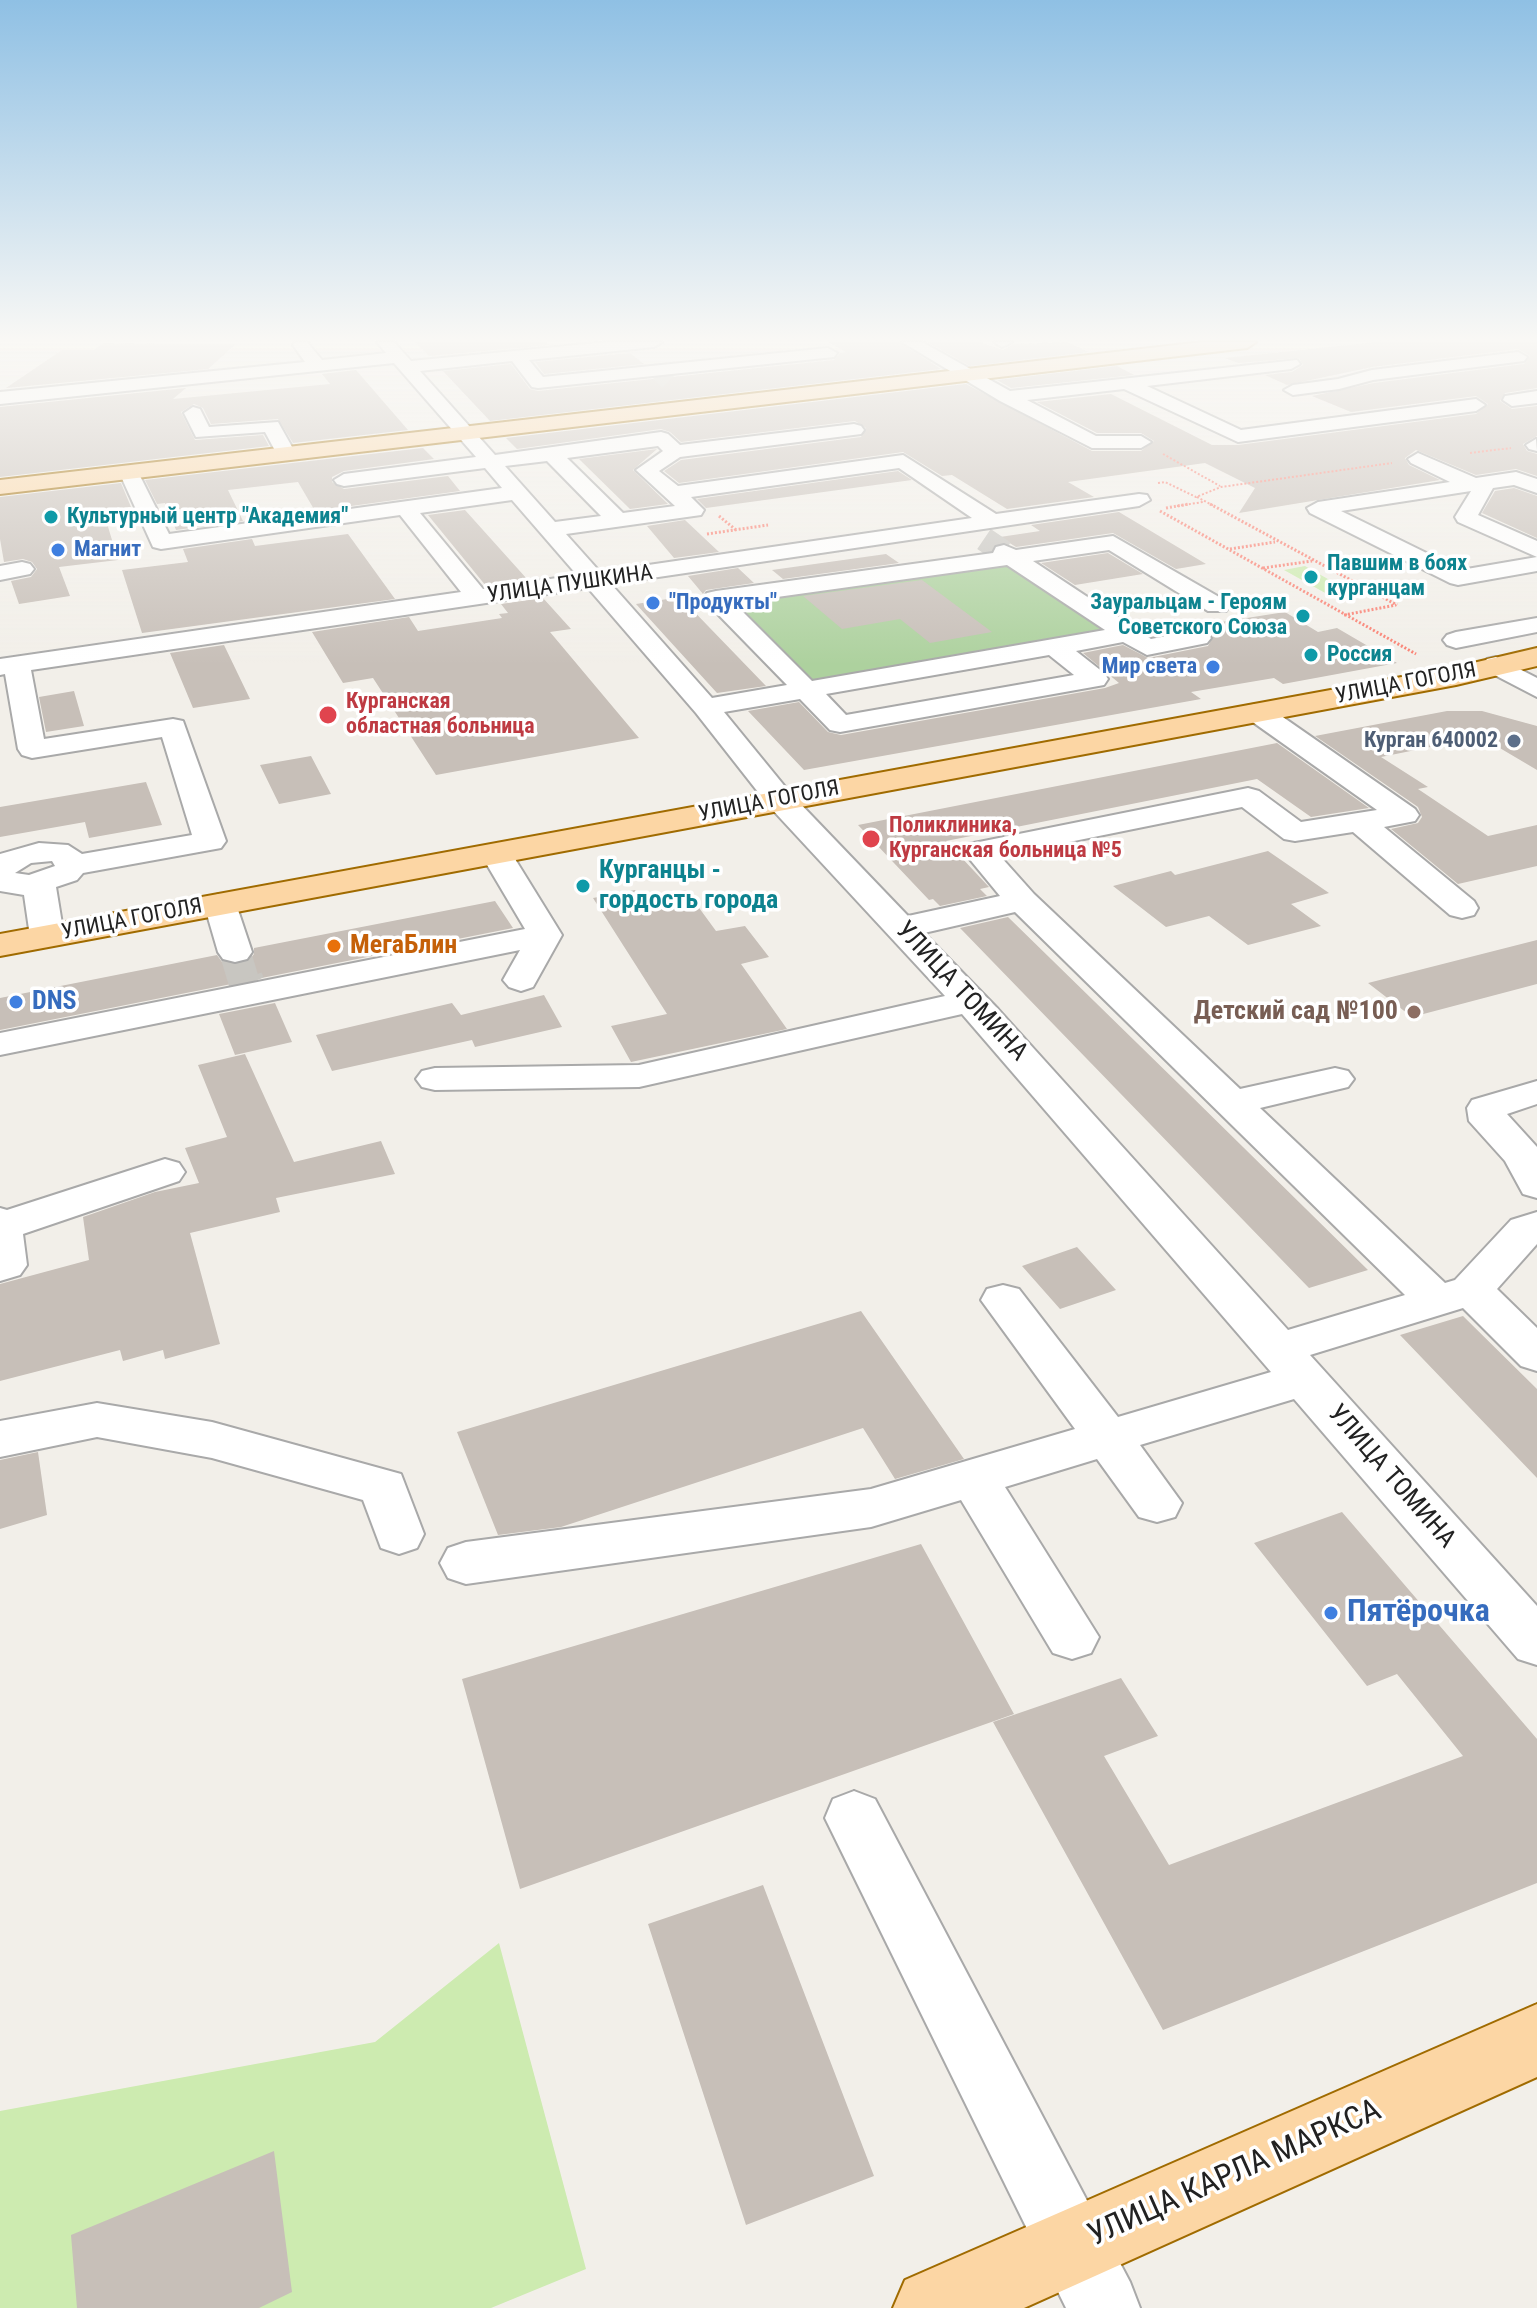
<!DOCTYPE html>
<html>
<head>
<meta charset="utf-8">
<style>
	body { margin:0 }
	canvas { display:block; background:#f2efe9 }
</style>
</head>
<body>
<canvas width="1537" height="2308"></canvas>
<script>
const c = document.querySelector('canvas').getContext('2d');
c.lineJoin = 'round';
function paint(path, color) {
  c.fillStyle = color;
  c.fill(path, 'evenodd');
}
function poly(rows) {
  const path = new Path2D();
  for (const r of rows) {
    path.moveTo(r[0], r[1]);
    for (let i = 2; i < r.length; i += 2) path.lineTo(r[i], r[i + 1]);
  }
  return path;
}
function stroke(path, color, width, dash) {
  c.strokeStyle = color;
  c.lineWidth = width;
  c.lineCap = dash ? 'butt' : 'round';
  c.setLineDash(dash || []);
  c.stroke(path);
}
function drawText(font, color, halo, rows, align = 'center') {
  c.font = font + ' "Roboto Condensed",sans-serif';
  c.lineWidth = 7;
  c.setLineDash([]);
  c.textBaseline = 'middle';
  c.strokeStyle = halo;
  c.fillStyle = color;
  for (const [text, x, y, turn = 0] of rows) {
    c.save();
    c.translate(x, y);
    c.rotate((+turn || 0) * Math.PI / 180);
    c.textAlign = isNaN(turn) ? turn : align;
    if (halo) c.strokeText(text, 0, 0);
    c.fillText(text, 0, 0);
    c.restore();
  }
}
paint(poly([
	[1305,566,1349,591,1327,594,1284,570],
	[499,1943,586,2269,491,2308,0,2308,0,2111,375,2042]
]), '#cdebb0');
paint(poly([
	[1006,560,1118,633,812,685,726,600]
]), '#add19e');
paint(poly([
	[415,342,546,342,550,345,429,356],
	[828,342,899,342,941,369,490,421,443,371,511,364,530,389,538,391,834,360,840,353,846,352],
	[927,342,980,342,1003,350,1014,344,1067,342,1089,352,970,366],
	[1376,342,1537,342,1537,388,1505,393,1500,401,1512,409,1537,406,1537,436,1523,444,1527,451,1537,454,1537,476,1516,469,1476,475,1416,450,1405,458,1409,465,1440,480,1239,513,1255,488,1205,463,1068,482,1094,497,1007,509,952,475,942,476,903,452,679,483,664,471,681,460,861,437,866,428,855,421,681,442,670,432,661,429,517,449,506,438,966,384,1092,451,1141,451,1154,441,1141,433,1097,433,1037,402,1111,394,1212,445,1238,445,1476,414,1488,404,1476,396,1351,412,1312,396,1374,383,1524,364,1530,356,1518,349,1372,367,1287,385,1265,375,1292,372,1303,365,1299,358,1238,363,1225,358],
	[104,343,172,344,236,344,208,369,6,388,62,350,93,350],
	[630,353,644,364,544,374,535,362],
	[1117,366,1134,375,1011,388,997,380],
	[356,370,408,430,293,443,278,419,211,424,203,408,194,404,181,412,195,440,263,435,269,446,0,477,0,407,186,388,173,399,330,384,322,374],
	[423,448,434,459,344,471,332,477,332,482,344,489,448,476,460,491,315,511,298,482,228,490,243,521,176,530,165,503,157,504,145,480],
	[657,449,633,470,668,504,630,509,579,459],
	[898,471,912,480,706,508,697,499],
	[121,483,131,507,103,510,118,560,59,567,70,596,19,604,11,581,31,577,37,569,32,562,23,559,4,562,0,539,0,497],
	[1514,488,1537,496,1537,538,1482,513,1495,491],
	[465,510,527,579,486,586,428,515],
	[1119,512,1206,564,1176,569,1113,533,1016,547,1000,537,1040,531,1031,525],
	[685,520,719,552,674,558,647,526],
	[348,534,395,599,142,633,122,570,188,562,183,549,252,539,255,546],
	[1108,553,1143,574,1075,585,1041,563],
	[886,554,899,563,783,579,772,570],
	[738,568,754,583,706,590,703,594,688,576],
	[922,580,992,632,930,643,900,619,842,629,803,596],
	[680,597,766,686,717,693,636,604],
	[543,598,571,629,550,632,639,738,436,775,373,678,343,683,312,632,409,617,418,631,502,618,499,614,508,613,501,604],
	[1285,612,1318,632,1337,628,1397,663,1283,684,1274,678,1191,692,1201,699,804,770,748,711,799,702,828,732,841,735,1105,688,1119,683,1083,653,1123,645,1148,658,1208,646,1213,636,1199,627,1160,634,1157,632],
	[224,645,250,699,193,708,170,653],
	[74,691,84,726,46,732,39,697],
	[1447,711,1482,711,1537,726,1537,770,1493,744,1460,741,1381,757,1428,787,1418,789,1488,836,1537,825,1537,866,1458,884,1391,829,1418,823,1422,817,1418,807,1315,736],
	[1277,743,1369,808,1311,817,1257,779,946,841,989,887,980,889,987,896,940,906,933,899,929,900,858,825],
	[311,756,331,794,279,804,260,765],
	[146,782,162,825,89,838,85,822,0,837,0,807],
	[1268,851,1329,893,1291,904,1321,926,1248,945,1209,916,1166,927,1113,886,1171,871,1175,875],
	[635,890,640,898,686,890,716,931,745,926,769,957,741,964,787,1029,631,1062,611,1026,667,1014,593,898],
	[495,901,513,928,0,1030,0,998,217,955,222,962,236,965,249,961,254,954,254,948],
	[1008,917,1181,1086,1368,1270,1309,1288,960,928],
	[1537,940,1537,984,1412,1017,1368,983],
	[544,995,562,1027,475,1047,472,1040,332,1071,316,1035,452,1003,461,1015],
	[275,1003,292,1042,235,1055,219,1014],
	[245,1054,294,1162,381,1141,395,1174,276,1198,280,1212,190,1233,220,1344,165,1359,163,1350,123,1361,120,1350,0,1381,0,1284,89,1260,83,1217,155,1192,199,1183,185,1148,227,1137,198,1065],
	[1077,1247,1116,1290,1060,1309,1022,1266],
	[861,1311,964,1459,895,1479,863,1428,561,1527,498,1535,457,1432],
	[1463,1316,1537,1389,1537,1478,1400,1335],
	[38,1452,47,1515,0,1529,0,1460],
	[1342,1512,1537,1739,1537,1883,1163,2030,993,1722,1121,1678,1158,1736,1104,1756,1169,1865,1463,1756,1397,1674,1367,1686,1254,1543],
	[921,1544,1014,1714,520,1889,462,1679],
	[763,1885,874,2176,746,2225,648,1924],
	[274,2151,292,2292,259,2308,77,2308,71,2235]
]), '#c7bfb8');
stroke(poly([
	[660,372,669,381]
]), '#c8c6c1', 19, [19, 10]);
stroke(poly([
	[984,539,1006,554]
]), '#c8c6c1', 24, [24, 12]);
stroke(poly([
	[235,952,244,982]
]), '#c8c6c1', 31, [31, 16]);
stroke(poly([
	[243,980,245,985]
]), '#c8c6c1', 40, [40, 20]);
const minor = poly([
	[295,342,307,342,322,360,386,353,377,342,394,342,411,361,607,342,662,342,654,347,529,360,543,377,828,348,837,353,834,357,538,388,532,387,512,361,420,371,495,455,661,432,668,434,680,445,854,424,861,426,864,430,861,434,680,457,659,471,678,486,903,455,996,514,1139,494,1147,495,1150,500,1139,506,611,584,712,698,787,685,707,603,704,598,707,593,716,591,993,553,996,547,1004,545,1016,550,1113,536,1226,601,1229,606,1226,611,1208,611,1109,550,1033,561,1151,639,1198,630,1207,633,1211,638,1207,643,1147,655,1123,642,1076,651,1104,673,1108,679,1104,685,840,732,830,730,800,699,724,712,791,794,908,916,1000,896,963,851,968,844,979,842,1248,788,1259,791,1301,822,1377,810,1247,718,1243,712,1247,706,1257,704,1267,706,1415,809,1419,815,1415,821,1384,827,1474,901,1478,908,1474,915,1462,918,1450,915,1353,832,1295,841,1284,839,1242,807,1000,856,1034,894,1240,1089,1335,1068,1348,1071,1354,1079,1348,1087,1260,1108,1445,1283,1455,1280,1511,1220,1537,1212,1537,1244,1497,1289,1537,1328,1537,1371,1521,1366,1463,1308,1310,1355,1537,1606,1537,1665,1518,1659,1294,1399,1140,1445,1182,1503,1175,1517,1157,1522,1139,1517,1097,1459,1005,1487,1099,1637,1091,1653,1072,1659,1053,1653,961,1500,871,1527,466,1584,448,1578,440,1563,448,1548,466,1542,871,1489,1075,1429,981,1300,987,1289,1003,1285,1019,1289,1118,1417,1271,1372,962,1014,639,1087,435,1090,422,1087,416,1079,422,1071,435,1068,639,1065,945,996,769,806,696,713,588,588,31,670,44,739,173,719,183,721,226,841,221,848,210,850,83,873,77,880,56,887,64,936,59,943,47,946,35,943,30,936,24,895,0,891,0,854,39,843,68,845,82,854,192,835,162,737,32,758,22,755,18,749,5,674,0,675,0,659,461,592,400,515,161,549,153,547,119,472,129,466,136,468,169,534,502,488,485,468,344,486,337,484,334,480,344,474,476,457,394,363,0,404,0,392,305,362,293,345,295,342],
	[658,446,663,451,636,470,675,506,623,513,567,458,658,446],
	[547,461,601,516,555,522,505,466,547,461],
	[899,468,972,518,600,572,566,534,701,515,704,510,691,497,899,468],
	[512,500,577,575,483,589,420,513,512,500],
	[1007,565,1105,630,812,681,734,603,1007,565],
	[1049,655,1074,675,846,715,826,694,1049,655],
	[52,861,55,866,29,875,15,873,31,863,52,861],
	[1015,912,1405,1295,1288,1330,998,1009,924,933,1015,912],
	[902,342,922,342,1010,391,1297,360,1300,364,1291,369,1147,386,1241,430,1476,399,1485,405,1476,411,1238,442,1124,389,1027,400,1096,436,1141,436,1151,442,1141,448,1092,448,1000,401,902,342],
	[994,342,1012,342,1002,347,994,342],
	[1518,352,1527,357,1524,361,1373,380,1339,389,1293,395,1284,390,1293,385,1338,379,1372,370,1518,352],
	[1537,391,1537,403,1512,406,1503,400,1505,396,1537,391],
	[193,407,200,409,209,427,278,422,296,454,293,458,279,458,265,432,196,437,184,413,193,407],
	[1536,439,1537,451,1529,449,1526,445,1536,439],
	[1418,453,1476,478,1516,472,1537,479,1537,493,1514,485,1493,488,1478,515,1537,541,1537,557,1458,522,1455,517,1471,491,1341,511,1461,570,1537,557,1537,571,1458,585,1450,583,1310,513,1307,508,1318,502,1450,482,1411,463,1408,459,1418,453],
	[22,562,30,564,34,569,30,574,0,580,0,566,22,562],
	[1537,618,1537,632,1456,648,1447,645,1443,640,1447,635,1456,632,1537,618],
	[1496,657,1537,678,1537,697,1487,671,1483,665,1487,659,1496,657],
	[496,844,507,846,562,935,533,987,521,991,509,987,503,980,520,950,0,1055,0,1033,525,929,480,853,485,846,496,844],
	[220,894,232,897,236,904,252,952,247,959,235,962,223,959,218,952,204,904,208,897,220,894],
	[1537,1081,1537,1104,1507,1114,1537,1147,1537,1198,1523,1194,1505,1161,1469,1121,1467,1108,1472,1100,1537,1081],
	[165,1159,179,1163,185,1172,179,1181,23,1234,27,1265,20,1275,0,1281,0,1208,7,1210,165,1159],
	[97,1403,212,1422,401,1474,424,1534,417,1548,399,1554,381,1548,363,1500,212,1458,97,1437,0,1457,0,1421,97,1403],
	[854,1791,875,1799,1130,2282,1140,2308,1066,2308,825,1818,833,1799,854,1791]
]);
const major = poly([
	[1202,342,1256,342,1247,348,0,494,0,480,1202,342],
	[1537,648,1537,666,1456,685,0,956,0,934,1456,667,1537,648],
	[1537,2004,1537,2077,1024,2308,893,2308,905,2280,1537,2004]
]);
stroke(minor, '#a9a9a9', 4);
stroke(major, '#a06b00', 4);
stroke(poly([
	[1470,453,1511,448],
	[1163,454,1220,486],
	[1158,483,1165,482,1196,497,1221,487,1392,463],
	[1197,497,1214,506],
	[1177,506,1203,502]
]), '#fa8072', 2, [2, 2]);
stroke(poly([
	[1210,504,1397,605],
	[1166,508,1189,504],
	[1160,511,1416,654],
	[719,516,736,530],
	[707,534,768,525],
	[1230,549,1275,542],
	[1263,568,1312,561],
	[1344,615,1396,605]
]), '#fa8072', 3, [2, 2]);
paint(minor, '#fff');
paint(major, '#fcd6a4');
const sky = c.createLinearGradient(0, 0, 0, 665);
sky.addColorStop(0, '#8fc0e4');
sky.addColorStop(0.51, '#f9f8f5');
sky.addColorStop(1, '#f9f8f500');
c.fillStyle = sky;
c.fillRect(0, 0, 1537, 665);
for (const [x, y, r, color] of [
	[51,517,8,"#0f9aa8"],
	[58,550,8,"#3f7fe0"],
	[1311,577,8,"#0f9aa8"],
	[653,603,8,"#3f7fe0"],
	[1303,616,8,"#0f9aa8"],
	[1311,655,8,"#0f9aa8"],
	[1213,667,8,"#3f7fe0"],
	[328,715,10,"#e0444e"],
	[1514,741,8,"#5c6f8a"],
	[871,839,10,"#e0444e"],
	[583,886,8,"#0f9aa8"],
	[334,946,8,"#e8710a"],
	[16,1002,8,"#3f7fe0"],
	[1414,1012,8,"#8d6e63"],
	[1331,1613,8,"#3f7fe0"]
]) {
  const dot = new Path2D();
  dot.arc(x, y, r, 0, 2 * Math.PI);
  c.fillStyle = color;
  c.fill(dot);
  stroke(dot, '#fff', 3);
}
drawText('bold 22px', '#0d838f', '#fff', [
	["Культурный центр \"Академия\"",67,517],
	["Павшим в боях",1327,564],
	["курганцам",1327,589],
	["Зауральцам - Героям",1287,603,"right"],
	["Советского Союза",1287,628,"right"],
	["Россия",1327,655]
], 'left');
drawText('bold 22px', '#366cbe', '#fff', [
	["Магнит",74,550],
	["\"Продукты\"",669,603],
	["Мир света",1197,667,"right"]
], 'left');
drawText('22px', '#222', '#fff', [
	["УЛИЦА ПУШКИНА",570,585,-8],
	["УЛИЦА ГОГОЛЯ",1406,684,-11],
	["УЛИЦА ГОГОЛЯ",769,802,-11],
	["УЛИЦА ГОГОЛЯ",132,920,-11]
]);
drawText('bold 22px', '#be3a42', '#fff', [
	["Курганская",346,702],
	["областная больница",346,727],
	["Поликлиника,",889,826],
	["Курганская больница №5",889,851]
], 'left');
drawText('bold 22px', '#4e5e75', '#fff', [
	["Курган 640002",1498,741]
], 'right');
drawText('bold 26px', '#0d838f', '#fff', [
	["Курганцы -",599,871],
	["гордость города",599,901]
], 'left');
drawText('bold 26px', '#c56008', '#fff', [
	["МегаБлин",350,946]
], 'left');
drawText('26px', '#222', '#fff', [
	["УЛИЦА ТОМИНА",961,992,47],
	["УЛИЦА ТОМИНА",1391,1477,49]
]);
drawText('bold 26px', '#366cbe', '#fff', [
	["DNS",32,1002]
], 'left');
drawText('bold 26px', '#785e54', '#fff', [
	["Детский сад №100",1398,1012]
], 'right');
drawText('bold 32px', '#366cbe', '#fff', [
	["Пятёрочка",1347,1613]
], 'left');
drawText('32px', '#222', '#fff', [
	["УЛИЦА КАРЛА МАРКСА",1235,2174,-24]
]);
</script>
</body>
</html>
